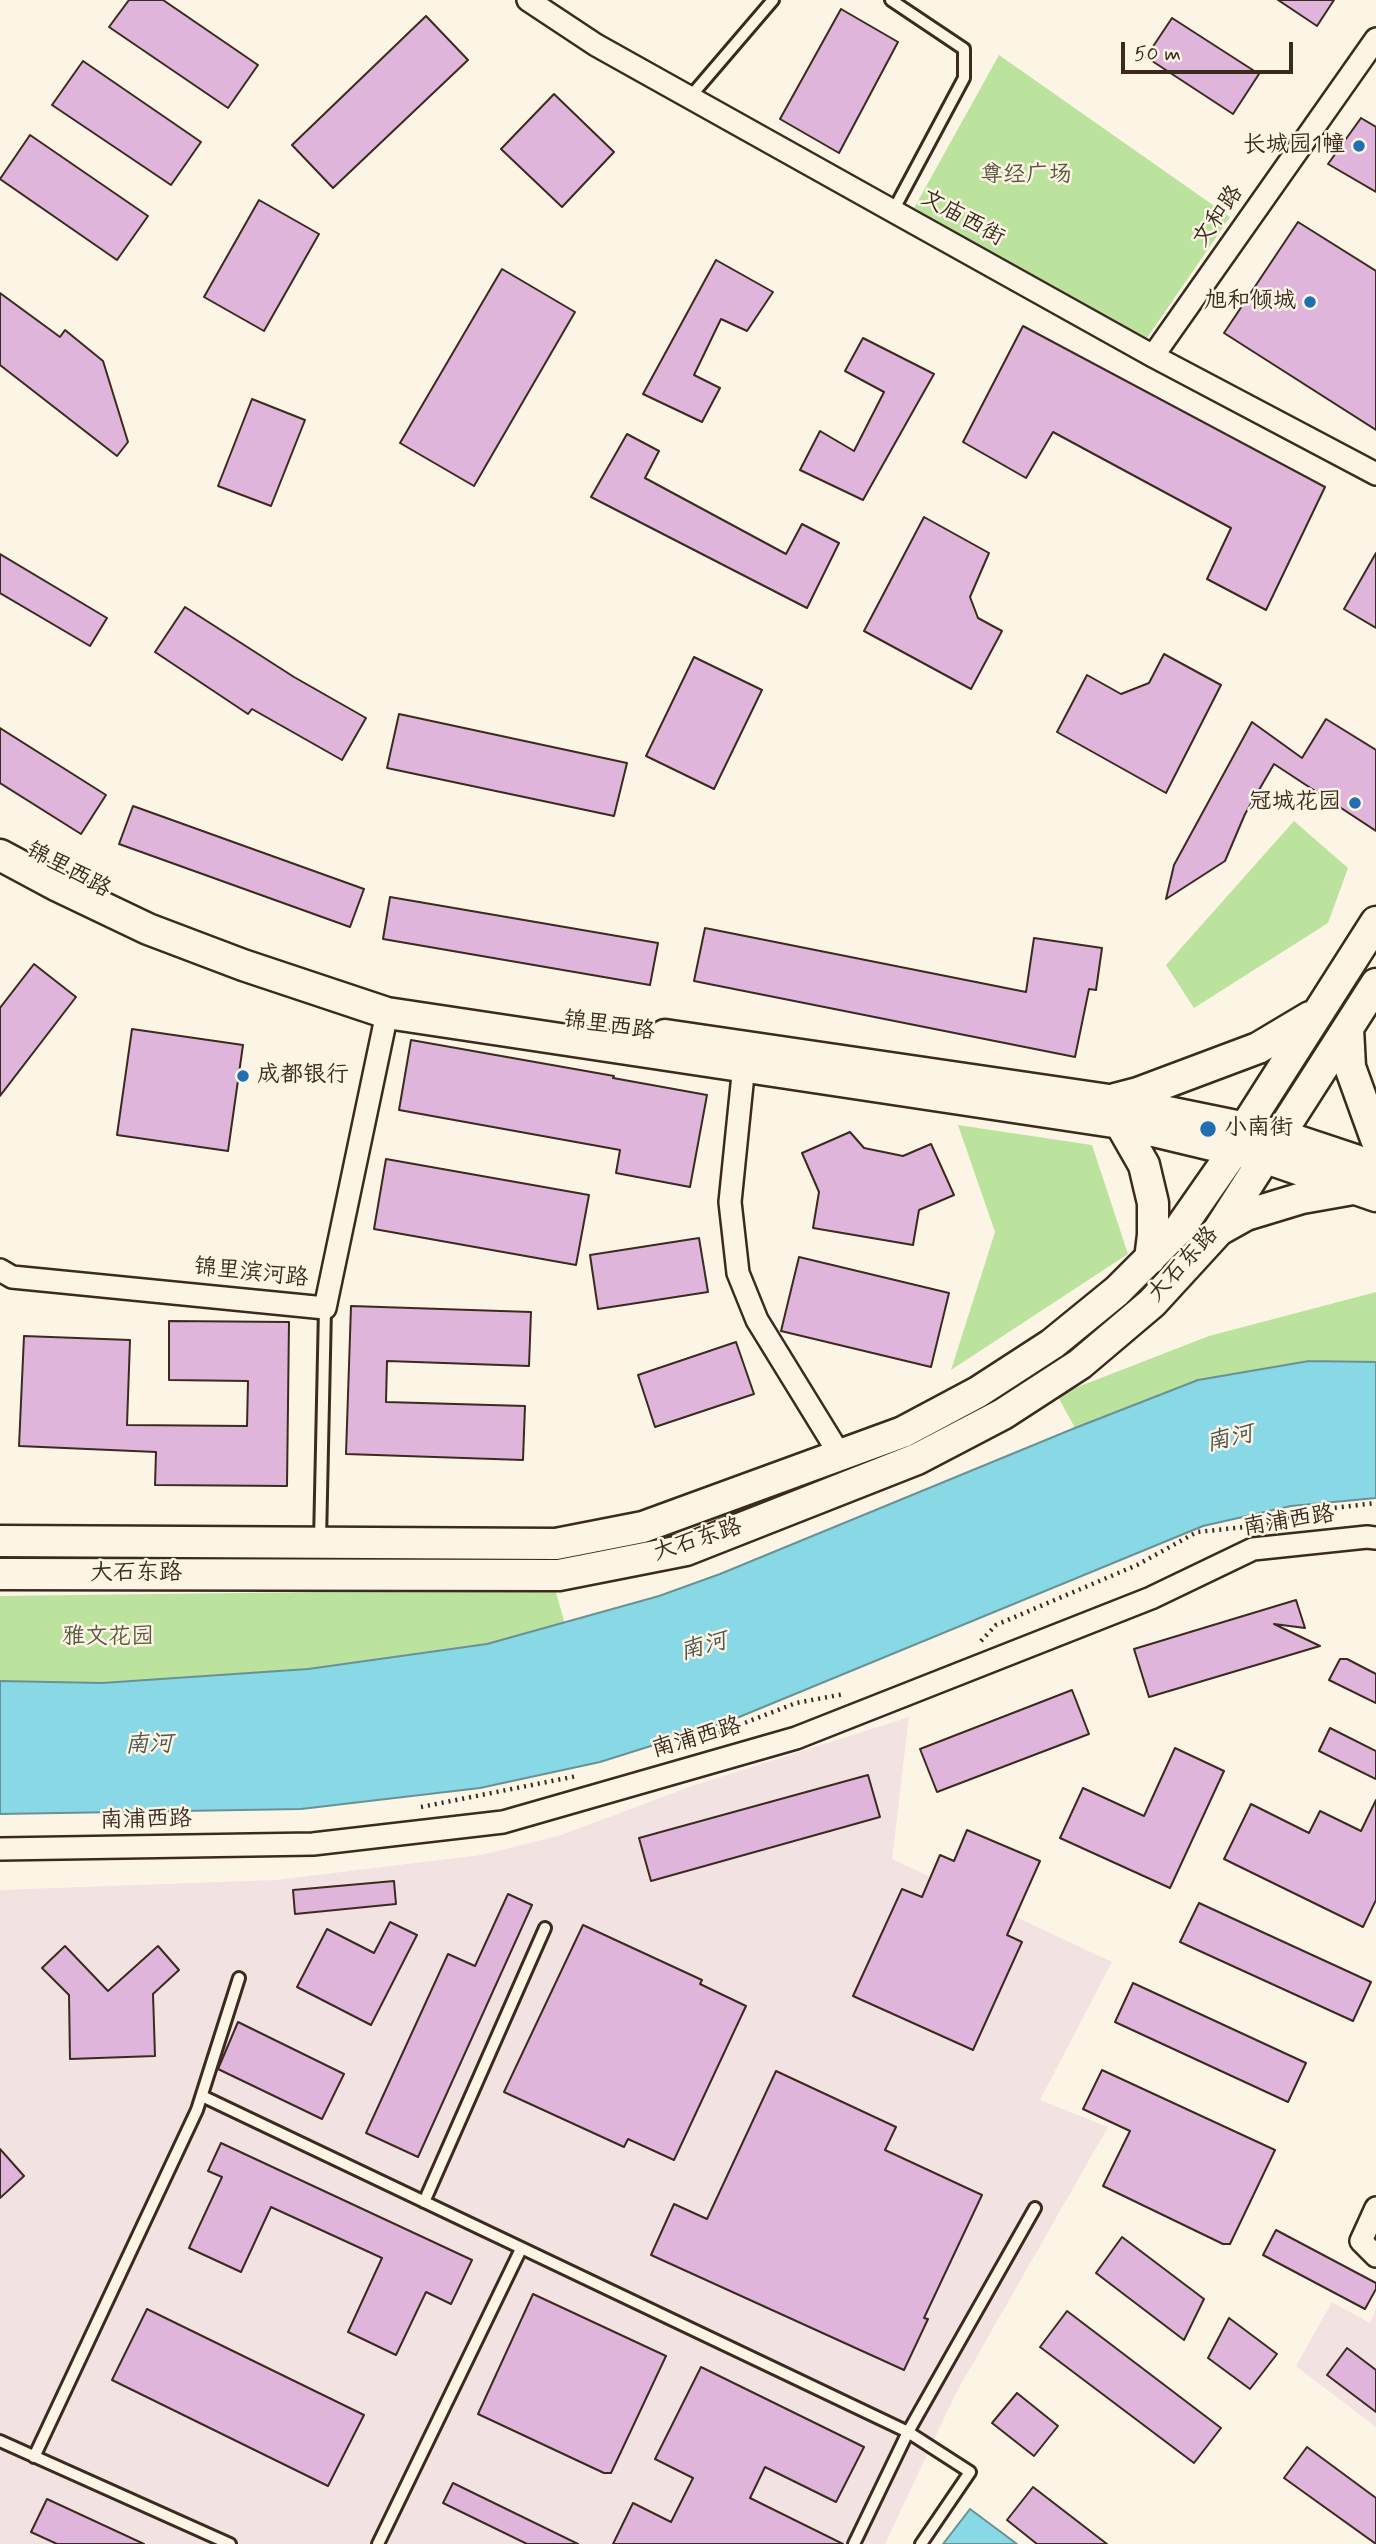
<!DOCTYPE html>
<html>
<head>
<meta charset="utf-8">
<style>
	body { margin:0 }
	#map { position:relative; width:1376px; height:2544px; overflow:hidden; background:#fcf5e5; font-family:Mynerve,sans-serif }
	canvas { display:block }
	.scale { position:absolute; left:1121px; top:42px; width:172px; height:32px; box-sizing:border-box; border:4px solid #3b2a1e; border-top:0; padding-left:9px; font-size:21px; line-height:24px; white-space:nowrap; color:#3b2a1e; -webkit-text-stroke:5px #fcf5e5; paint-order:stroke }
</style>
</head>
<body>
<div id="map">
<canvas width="1376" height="2544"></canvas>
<div class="scale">50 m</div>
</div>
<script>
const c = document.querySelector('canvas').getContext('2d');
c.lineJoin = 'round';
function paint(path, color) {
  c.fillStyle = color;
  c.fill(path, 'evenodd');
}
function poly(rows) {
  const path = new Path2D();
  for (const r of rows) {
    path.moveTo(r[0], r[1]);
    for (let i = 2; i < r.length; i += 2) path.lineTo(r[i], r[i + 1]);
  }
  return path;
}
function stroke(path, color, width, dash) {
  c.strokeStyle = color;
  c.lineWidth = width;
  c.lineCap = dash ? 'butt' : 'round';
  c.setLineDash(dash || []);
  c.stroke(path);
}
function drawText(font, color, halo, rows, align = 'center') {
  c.font = font + ' Mynerve,"LXGW WenKai TC",sans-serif';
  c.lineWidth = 5;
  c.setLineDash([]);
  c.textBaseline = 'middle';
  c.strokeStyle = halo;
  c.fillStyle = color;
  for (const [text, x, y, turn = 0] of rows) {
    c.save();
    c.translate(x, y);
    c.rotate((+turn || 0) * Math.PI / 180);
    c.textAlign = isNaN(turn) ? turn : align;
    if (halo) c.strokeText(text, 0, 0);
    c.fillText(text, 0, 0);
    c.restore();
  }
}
paint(poly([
	[909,1717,892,1859,1112,1962,1040,2100,1108,2127,956,2393,885,2544,0,2544,0,1890,276,1880,481,1855,561,1835,692,1786],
	[1332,2302,1370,2323,1376,2308,1376,2427,1296,2366]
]), '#f3e2e2');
paint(poly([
	[999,55,1230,217,1147,338,914,208],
	[1294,821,1348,868,1328,923,1194,1008,1166,965],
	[958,1125,1092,1145,1128,1254,951,1370,995,1232],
	[1376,1292,1376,1362,1309,1361,1198,1380,1075,1428,1057,1395,1209,1336],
	[555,1589,565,1624,487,1644,308,1669,102,1683,0,1681,0,1596]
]), '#bbe39e');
const water = poly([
	[1309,1361,1376,1362,1376,1498,1291,1506,1203,1526,727,1722,600,1762,480,1788,301,1809,0,1814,0,1681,102,1683,308,1669,487,1644,659,1596,720,1574,1075,1428,1198,1380,1309,1361],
	[970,2509,1017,2544,943,2544,970,2509]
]);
paint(water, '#88d8e5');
stroke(water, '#699295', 2);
const building = poly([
	[129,0,163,0,258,65,228,108,109,27,129,0],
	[1278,0,1334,0,1317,26,1278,0],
	[841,9,898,42,839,153,780,119,841,9],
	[426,16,468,60,333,188,292,145,426,16],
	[1172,18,1259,74,1233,114,1146,57,1172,18],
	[83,61,201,142,171,185,52,105,83,61],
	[554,94,614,152,562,207,501,149,554,94],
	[1361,118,1376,127,1376,192,1328,164,1361,118],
	[30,135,148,216,117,260,0,179,30,135],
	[259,200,319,234,264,331,204,297,259,200],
	[1298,222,1376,271,1376,430,1224,333,1298,222],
	[716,260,773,292,747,331,721,319,694,375,720,388,702,422,643,394,716,260],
	[502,269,575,312,474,486,400,443,502,269],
	[0,293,60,337,65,330,103,361,128,442,117,456,0,365,0,293],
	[1023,326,1325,487,1266,610,1207,579,1231,528,1053,432,1026,478,963,442,1023,326],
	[863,338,934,374,863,500,800,470,820,431,854,451,884,392,845,371,863,338],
	[252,399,305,420,271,506,218,486,252,399],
	[627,434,659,451,645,478,786,554,802,524,839,543,807,608,591,497,627,434],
	[924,517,989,553,970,597,978,618,1002,631,971,689,864,631,924,517],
	[1376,553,1376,628,1344,609,1376,553],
	[0,554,107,618,90,646,0,593,0,554],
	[185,607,294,677,366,718,342,760,252,709,248,714,155,652,185,607],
	[1164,654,1221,685,1166,793,1057,732,1087,675,1121,694,1149,683,1164,654],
	[694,657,762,690,714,789,646,756,694,657],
	[399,714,627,763,614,816,387,768,399,714],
	[1326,719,1376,750,1376,831,1274,764,1245,814,1225,861,1166,899,1174,865,1252,722,1302,758,1326,719],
	[0,728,106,795,81,834,0,783,0,728],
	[133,806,364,889,350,927,119,844,133,806],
	[390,897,658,943,650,985,383,939,390,897],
	[705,928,1026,992,1034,938,1102,948,1096,990,1089,989,1075,1057,694,981,705,928],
	[34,964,76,997,0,1096,0,1008,34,964],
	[132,1029,243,1045,228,1151,117,1135,132,1029],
	[411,1040,614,1076,613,1078,707,1095,690,1187,616,1173,620,1150,399,1110,411,1040],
	[850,1132,864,1148,903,1156,931,1144,954,1195,919,1210,913,1245,813,1228,819,1192,802,1153,850,1132],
	[386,1159,589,1195,576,1265,374,1229,386,1159],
	[699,1238,708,1292,598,1309,590,1255,699,1238],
	[799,1257,949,1293,931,1367,781,1331,799,1257],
	[351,1306,531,1312,529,1366,387,1361,386,1402,525,1406,523,1460,346,1454,351,1306],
	[169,1321,289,1322,287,1486,155,1485,156,1452,19,1446,24,1336,130,1340,127,1425,247,1426,248,1381,169,1380,169,1321],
	[736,1342,754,1394,655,1427,638,1375,736,1342],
	[1296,1600,1305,1628,1274,1624,1320,1646,1149,1697,1134,1649,1296,1600],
	[1340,1659,1347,1659,1376,1674,1376,1703,1329,1680,1340,1659],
	[1072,1690,1089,1734,937,1792,920,1749,1072,1690],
	[1330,1728,1376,1751,1376,1779,1319,1751,1330,1728],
	[1175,1748,1224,1771,1170,1888,1060,1838,1083,1788,1144,1816,1175,1748],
	[868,1775,880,1817,651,1881,639,1838,868,1775],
	[1376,1800,1376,1900,1363,1927,1224,1859,1251,1804,1309,1833,1320,1811,1361,1831,1376,1800],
	[967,1830,1040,1861,1007,1935,1022,1942,973,2050,853,1996,902,1889,922,1897,940,1855,954,1861,967,1830],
	[394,1881,396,1904,295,1914,293,1890,394,1881],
	[508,1894,532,1905,418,2157,366,2133,448,1954,475,1966,508,1894],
	[1199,1903,1371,1982,1353,2021,1180,1942,1199,1903],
	[390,1922,417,1935,371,2025,297,1987,327,1929,374,1953,390,1922],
	[583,1925,702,1980,700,1984,746,2006,674,2160,628,2139,624,2147,504,2092,583,1925],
	[65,1946,108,1991,158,1946,179,1970,153,1994,155,2056,70,2059,69,1995,42,1968,65,1946],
	[1133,1983,1306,2063,1288,2102,1115,2022,1133,1983],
	[238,2022,344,2074,322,2119,218,2069,238,2022],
	[1102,2070,1275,2150,1230,2244,1223,2244,1103,2186,1130,2131,1083,2109,1102,2070],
	[776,2071,896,2127,885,2150,982,2195,924,2318,928,2319,904,2370,651,2255,674,2204,707,2219,776,2071],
	[221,2143,472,2260,451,2304,426,2292,396,2355,348,2332,382,2258,271,2207,241,2272,189,2248,222,2177,208,2171,221,2143],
	[0,2149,24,2176,0,2198,0,2149],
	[1276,2230,1376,2283,1376,2289,1365,2309,1263,2255,1276,2230],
	[1122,2237,1204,2299,1184,2340,1096,2273,1122,2237],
	[533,2294,666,2356,611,2473,604,2473,478,2414,533,2294],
	[147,2309,364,2415,328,2486,112,2380,147,2309],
	[1067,2311,1221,2428,1194,2463,1040,2347,1067,2311],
	[1229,2318,1277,2354,1250,2389,1208,2358,1229,2318],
	[1347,2348,1376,2370,1376,2412,1327,2375,1347,2348],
	[701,2367,864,2447,836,2502,765,2467,750,2498,843,2544,613,2544,633,2503,671,2522,693,2478,655,2459,701,2367],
	[1017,2393,1058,2426,1034,2456,992,2423,1017,2393],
	[1307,2447,1376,2498,1376,2544,1284,2478,1307,2447],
	[453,2483,578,2544,527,2544,443,2503,453,2483],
	[1033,2487,1107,2544,1037,2544,1007,2520,1033,2487],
	[47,2499,144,2544,57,2544,31,2532,47,2499]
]);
paint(building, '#dfb5dc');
stroke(building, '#3b2a1e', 2);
const service = poly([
	[891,0,964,49,964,78,893,211],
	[690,97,773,0],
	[320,1541,325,1308],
	[202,2096,908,2432,970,2472,921,2544],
	[424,2202,545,1928],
	[0,2441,230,2544],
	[34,2457,197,2110,239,1978],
	[378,2544,521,2249],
	[854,2544,908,2432,1035,2208]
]);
const minor = poly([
	[528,0,596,45,893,211,1153,356,1376,474],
	[1153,356,1376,39],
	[745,1055,730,1202,738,1273,757,1320,840,1455],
	[0,1270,12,1277,325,1308,387,1013],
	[0,1849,313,1844,503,1822,796,1738,1151,1598,1253,1549,1367,1537,1376,1538],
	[1376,2208,1361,2241,1376,2256]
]);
const secondary = poly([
	[0,855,58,886,148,929,243,965,387,1013,1120,1123,1266,1158,1376,1196],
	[1348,1028,1350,1067,1376,1139],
	[665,1035,1109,1100,1280,1135,1376,1167],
	[1115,1099,1138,1093,1258,1048,1310,1017],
	[1120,1123,1144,1165,1153,1203,1153,1235,1150,1259],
	[1221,1229,1246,1215,1302,1198,1353,1189],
	[0,1541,556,1544,643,1527,903,1432,978,1392,1052,1344,1117,1291,1180,1228,1233,1152,1246,1126,1376,922],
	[0,1574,559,1575,686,1550,917,1459,1003,1414,1080,1364,1152,1303,1218,1231,1376,984]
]);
stroke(service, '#3b2a1e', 16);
stroke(minor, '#3b2a1e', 26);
stroke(secondary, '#3b2a1e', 35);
stroke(poly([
	[1267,1524,1308,1511,1376,1503],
	[981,1641,996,1625,1137,1565,1197,1532,1245,1527],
	[693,1743,796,1703,844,1694],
	[421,1807,577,1776]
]), '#3b2a1e', 4.5, [2, 5]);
stroke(service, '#fcf5e5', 10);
stroke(minor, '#fcf5e5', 21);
stroke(secondary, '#fcf5e5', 30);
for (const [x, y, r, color] of [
	[1359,146,7,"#1f6fb2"],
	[1310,302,7,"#1f6fb2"],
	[1355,803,7,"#1f6fb2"],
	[243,1076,7,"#1f6fb2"],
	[1208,1129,9,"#1f6fb2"]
]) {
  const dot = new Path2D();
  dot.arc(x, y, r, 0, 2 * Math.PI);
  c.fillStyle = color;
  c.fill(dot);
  stroke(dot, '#fcf5e5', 2.5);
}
drawText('23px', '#3b2a1e', '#fcf5e5', [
	["长城园1幢",1345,146],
	["旭和倾城",1296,302],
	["冠城花园",1341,803],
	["成都银行",257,1076,"left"],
	["小南街",1224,1129,"left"]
], 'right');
drawText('23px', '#5b583e', '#fcf5e5', [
	["尊经广场",1026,176],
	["雅文花园",108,1638]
]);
drawText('23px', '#3b2a1e', '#fcf5e5', [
	["文和路",1219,217,-55],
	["文庙西街",962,219,29],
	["锦里西路",68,871,28],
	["锦里西路",609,1027,8],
	["大石东路",1184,1265,-48],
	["锦里滨河路",251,1274,6],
	["南浦西路",1289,1522,-9],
	["大石东路",698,1541,-18],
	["大石东路",136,1574],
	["南浦西路",697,1739,-16],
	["南浦西路",146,1821,-1]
]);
drawText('italic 24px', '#4e5650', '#fcf5e5', [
	["南河",1230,1440,-13],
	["南河",704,1648,-15],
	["南河",149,1746,-1]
]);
</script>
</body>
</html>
